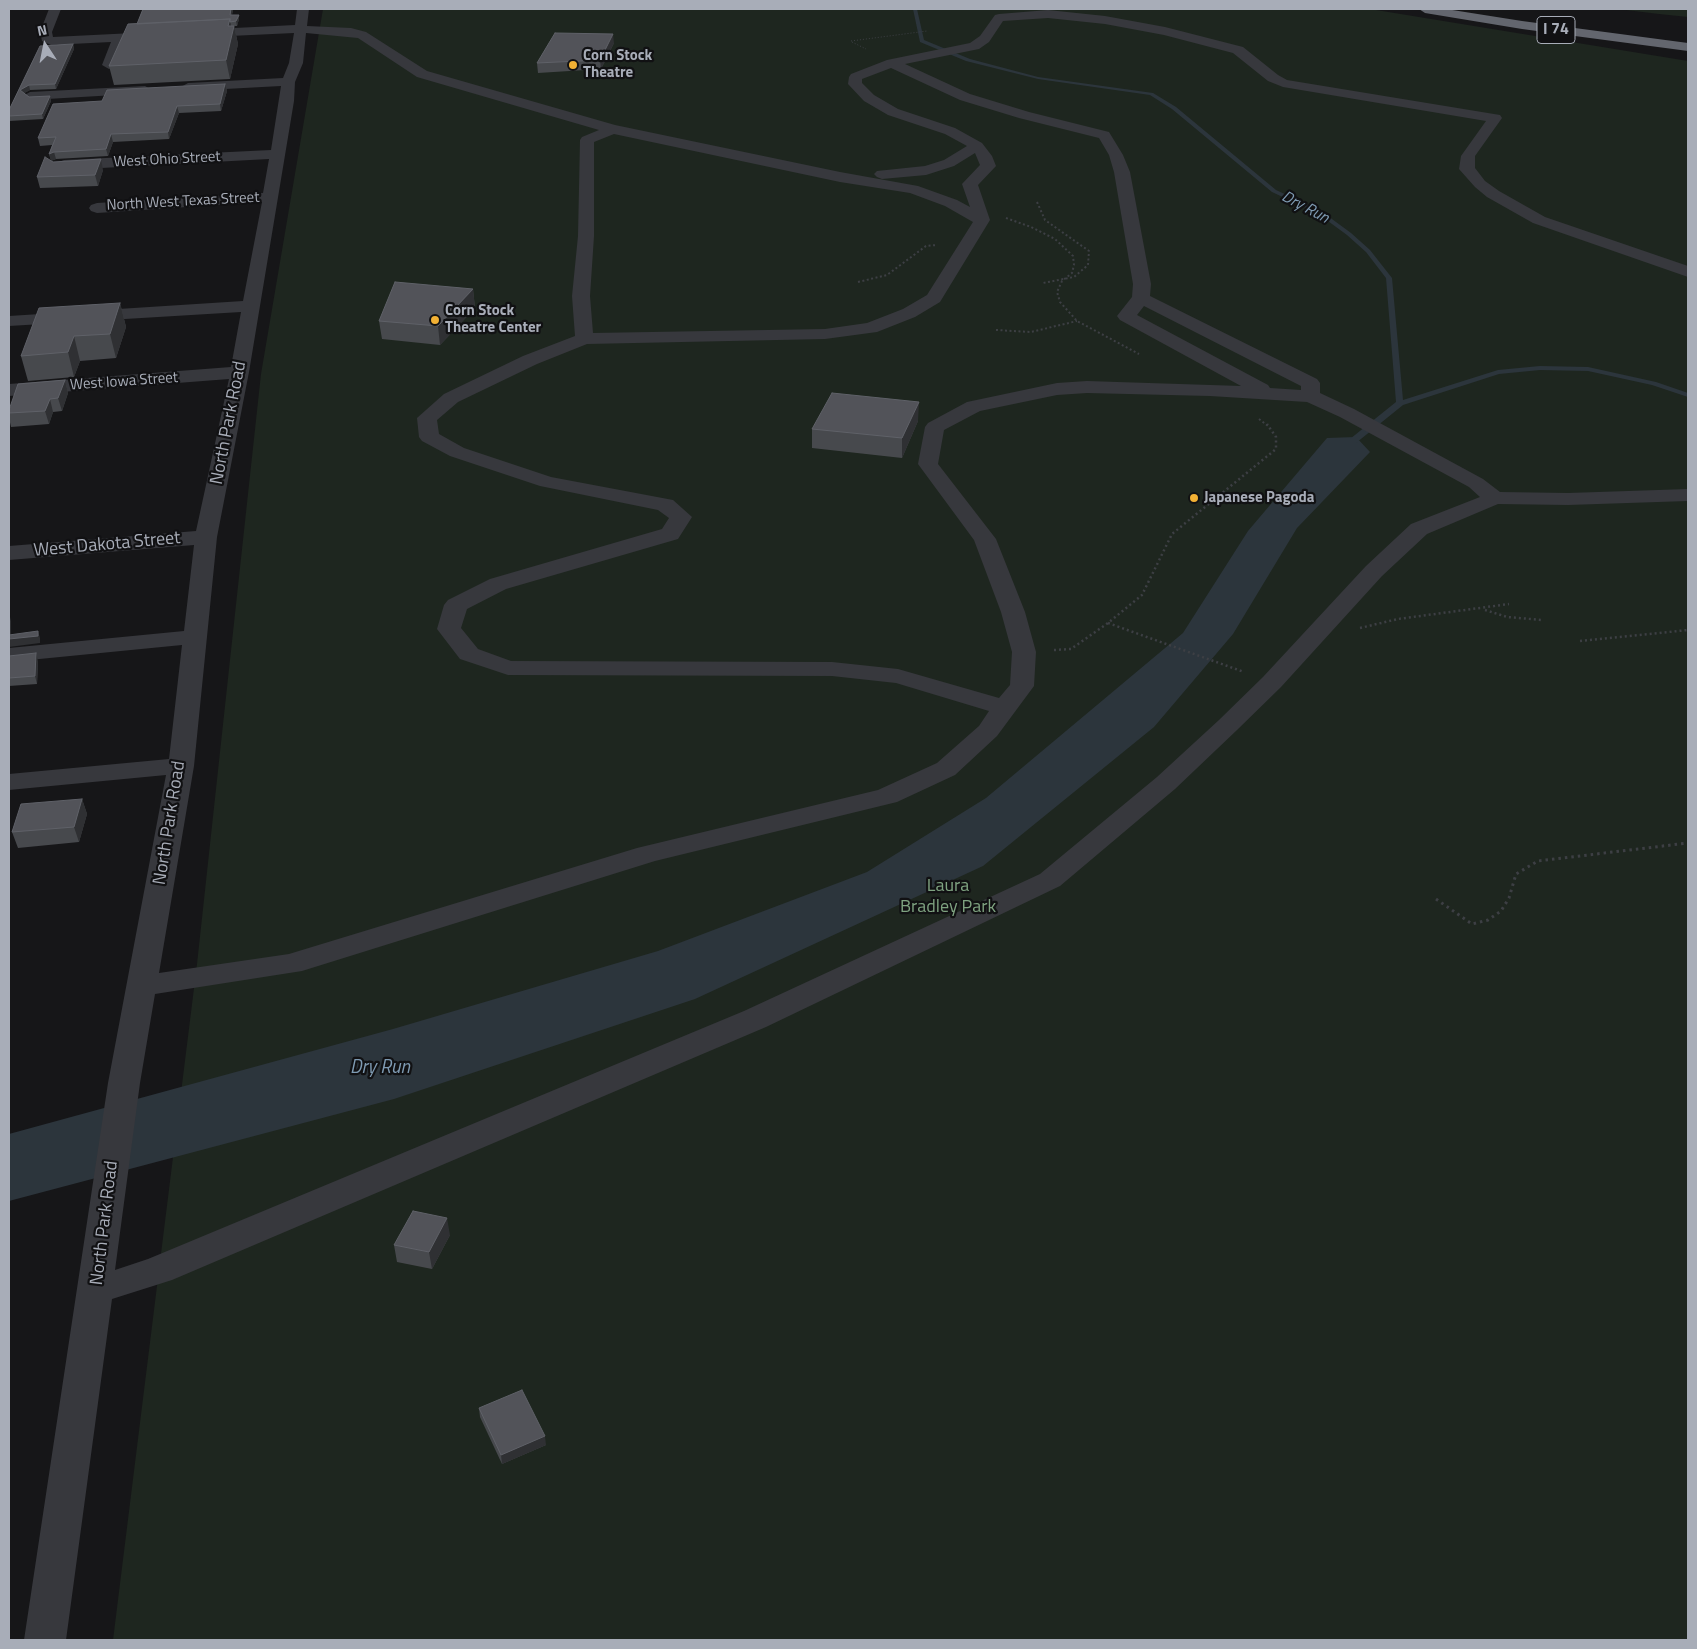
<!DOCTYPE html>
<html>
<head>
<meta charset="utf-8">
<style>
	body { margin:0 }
	#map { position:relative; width:1697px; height:1649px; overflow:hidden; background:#161618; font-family:"Titillium Web",sans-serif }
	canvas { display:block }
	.frame { position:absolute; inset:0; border:10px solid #a8adb8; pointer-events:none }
	.north { position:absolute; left:20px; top:20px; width:50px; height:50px; -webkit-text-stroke:4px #111113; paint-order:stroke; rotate:349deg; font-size:14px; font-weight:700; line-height:20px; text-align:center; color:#a8adb8 }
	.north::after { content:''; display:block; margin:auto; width:18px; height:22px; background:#a8adb8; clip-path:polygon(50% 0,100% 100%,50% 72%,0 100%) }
</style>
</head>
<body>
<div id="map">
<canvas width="1697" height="1649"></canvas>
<div class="frame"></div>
<div class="north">N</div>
</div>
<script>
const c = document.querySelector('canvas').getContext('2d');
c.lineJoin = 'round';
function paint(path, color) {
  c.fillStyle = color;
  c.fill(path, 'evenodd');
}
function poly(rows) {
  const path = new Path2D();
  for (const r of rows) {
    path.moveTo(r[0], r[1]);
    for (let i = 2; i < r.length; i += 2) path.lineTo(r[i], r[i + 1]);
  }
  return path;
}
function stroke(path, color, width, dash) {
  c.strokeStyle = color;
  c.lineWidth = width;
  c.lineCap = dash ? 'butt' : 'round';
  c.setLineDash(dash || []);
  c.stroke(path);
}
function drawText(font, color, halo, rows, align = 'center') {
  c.font = font + ' "Titillium Web",sans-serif';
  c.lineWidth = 4.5;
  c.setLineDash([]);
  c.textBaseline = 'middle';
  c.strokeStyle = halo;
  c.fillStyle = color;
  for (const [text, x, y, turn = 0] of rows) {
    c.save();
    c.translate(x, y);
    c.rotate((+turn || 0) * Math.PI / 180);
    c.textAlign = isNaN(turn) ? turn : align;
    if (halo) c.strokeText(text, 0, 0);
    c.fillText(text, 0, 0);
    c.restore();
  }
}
paint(poly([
	[323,9,1370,9,1688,61,1688,1640,113,1640,197,964,261,374],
	[1618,9,1688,9,1688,17,1659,14]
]), '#1e261f');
paint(poly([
	[1356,437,1370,452,1297,528,1233,634,1154,727,983,866,695,999,394,1099,9,1201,9,1134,393,1029,658,951,867,872,986,798,1183,633,1248,531,1327,438]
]), '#2c353c');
paint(poly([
	[913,9,917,9,924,40,970,59,1038,77,1153,93,1176,107,1276,190,1321,211,1351,233,1370,250,1392,278,1403,400,1498,370,1540,366,1588,367,1656,382,1688,393,1688,397,1652,385,1588,371,1540,370,1499,374,1403,405,1351,447,1345,447,1345,443,1396,402,1386,278,1366,252,1347,235,1317,213,1272,192,1172,109,1150,95,1038,79,966,61,920,42,913,9]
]), '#2c353c');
stroke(poly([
	[851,41,927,31],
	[852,42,866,49]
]), '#3d3f44', 1, [1, 2]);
stroke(poly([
	[1037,202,1045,220,1089,251,1088,265,1074,277,1043,283],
	[1006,218,1031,227,1055,239,1073,256,1074,265,1072,273,1062,281,1057,292,1060,302,1077,321,1139,354],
	[858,282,887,275,926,246,937,245],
	[996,330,1031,332,1077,321],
	[1259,419,1268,426]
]), '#3d3f44', 2, [2, 2.5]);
stroke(poly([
	[1485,610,1507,617,1542,620],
	[1108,623,1244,672],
	[1360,628,1398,619,1509,604],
	[1580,641,1688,630],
	[1054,650,1071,649,1108,623,1142,595,1172,534,1276,449,1276,437,1267,424]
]), '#3d3f44', 2.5, [2, 3]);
stroke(poly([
	[1436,899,1472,924,1488,920,1501,911,1509,898,1516,874,1538,861,1688,843]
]), '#3d3f44', 3, [2.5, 4]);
paint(poly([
	[49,9,61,9,52,32,53,37,295,25,297,9,309,9,307,26,351,28,366,32,427,71,615,125,840,172,918,186,957,200,970,207,962,184,980,165,975,153,954,166,926,175,882,179,877,177,874,174,877,171,925,166,944,160,967,146,945,134,888,115,864,101,848,84,849,77,851,74,887,60,970,43,980,36,995,15,999,14,1048,10,1105,16,1165,27,1243,47,1278,75,1287,80,1500,115,1502,118,1475,156,1475,168,1485,181,1499,191,1545,217,1688,266,1688,277,1533,223,1487,197,1475,187,1459,169,1461,156,1486,121,1283,87,1268,81,1233,53,1164,35,1105,24,1048,18,1003,21,989,42,979,49,905,64,970,94,1029,112,1109,132,1123,155,1130,172,1151,284,1150,296,1317,379,1320,383,1320,393,1354,409,1483,479,1500,492,1568,493,1688,489,1688,501,1568,505,1498,504,1427,534,1382,576,1281,687,1237,730,1175,789,1060,886,766,1027,172,1280,112,1299,66,1640,24,1640,108,1083,166,775,9,790,9,774,169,759,182,645,9,662,9,648,184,631,194,545,9,560,9,546,196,531,229,379,9,396,9,384,231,367,241,312,9,326,9,316,243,301,262,202,97,213,91,211,89,208,91,205,97,203,263,193,269,159,64,170,59,168,56,165,59,162,64,160,271,150,281,86,188,91,181,87,188,83,283,78,289,63,294,33,124,41,116,65,109,69,102,65,111,42,51,45,42,41,40,32,49,9],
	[306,33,358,38,417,77,599,130,582,137,580,140,578,236,572,296,575,336,523,356,444,394,417,418,419,437,422,441,450,456,540,486,658,510,669,518,662,529,490,579,448,600,444,605,437,629,460,659,508,675,832,676,896,683,989,711,979,726,937,763,878,790,637,848,289,954,159,973,194,766,217,537,249,372,294,101,295,82,303,63,306,33],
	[891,68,960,100,1019,118,1099,138,1109,155,1114,172,1133,284,1132,297,1117,316,1120,320,1241,386,1087,381,1057,383,967,402,928,423,925,427,918,464,974,540,1001,612,1012,652,1010,685,999,698,898,669,832,662,511,661,478,649,461,628,467,609,506,589,678,539,692,517,673,500,551,477,464,448,439,434,437,420,458,402,537,364,587,344,825,339,877,332,915,317,940,302,990,220,978,185,996,166,992,156,982,143,955,128,898,109,874,95,862,83,862,79,891,68],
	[614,134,840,182,910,193,945,206,973,222,927,295,903,309,867,323,825,329,593,333,590,296,594,236,594,142,614,134],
	[1144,306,1301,386,1301,390,1270,388,1268,385,1137,315,1144,306],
	[1087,393,1210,396,1307,402,1340,417,1469,487,1480,497,1411,524,1366,566,1263,677,1219,720,1157,777,1040,874,744,1011,148,1259,115,1270,140,1083,155,994,302,971,655,861,897,802,955,775,997,736,1034,686,1036,652,1025,612,996,539,938,464,944,430,980,411,1057,395,1087,393],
	[145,86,152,90,150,93,30,100,23,96,30,92,145,86]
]), '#37383d');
paint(poly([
	[1419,9,1446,9,1522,21,1688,43,1688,51,1522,29,1425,13,1419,9]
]), '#63666e');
paint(poly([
	[143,9,233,9,232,15,239,15,239,19,237,26,234,26,238,44,230,79,114,85,109,66,137,24],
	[614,43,601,69,538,73,537,63],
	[73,44,74,49,56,89,30,90,24,93,29,97,50,96,51,101,43,119,9,121,9,110,40,46],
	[225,84,227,91,221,111,179,113,169,139,113,142,108,156,56,159,51,161,53,162,103,170,98,186,40,188,37,177,51,160,49,154,52,145,40,146,38,138,102,101],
	[473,289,475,308,440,345,382,339,379,321],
	[120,303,126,327,116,358,80,361,74,377,28,381,21,356],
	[65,380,68,393,62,411,53,412,49,424,11,427,9,418,9,410],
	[918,421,902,458,812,448,812,429],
	[9,656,38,661,37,684,9,686],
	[82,799,87,814,79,842,18,848,12,832],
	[450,1235,432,1269,397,1262,394,1245],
	[479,1408,546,1445,502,1464,480,1417]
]), '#47494d');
paint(poly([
	[231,9,233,9,231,20,230,15],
	[239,15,239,19,237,26,236,21],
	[230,19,232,33,234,26,238,44,230,79,226,60,228,26],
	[613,34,614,43,601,69,600,60],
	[73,44,74,49,56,89,55,84],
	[225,84,227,91,221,111,220,104],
	[29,85,30,90,21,95,20,90],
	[50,96,51,101,43,119,42,114],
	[177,106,179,113,169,139,168,132],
	[111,134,113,142,108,156,106,149],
	[54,152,56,159,51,161,49,154],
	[101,159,103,170,98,186,95,175],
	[473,289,475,308,440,345,438,326],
	[120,303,126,327,116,358,110,334],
	[74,336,80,361,74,377,68,352],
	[65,380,68,393,62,411,58,398],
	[50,399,53,412,49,424,45,411],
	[919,402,918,421,902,458,902,438],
	[9,613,11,621,11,639,38,631,40,638,40,643,9,647],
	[36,653,38,661,37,684,35,676],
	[82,799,87,814,79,842,74,827],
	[447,1218,450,1235,432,1269,429,1252],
	[545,1436,546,1445,502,1464,501,1455]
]), '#2f3033');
const building = poly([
	[143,9,231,9,230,15,239,15,236,21,230,22,230,19,137,24,143,9],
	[230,19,228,26,234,26,226,60,109,66,128,24,230,19],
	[555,33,613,34,600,60,537,63,555,33],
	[73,44,55,84,29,85,20,90,29,97,50,96,42,114,9,116,9,110,40,46,73,44],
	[225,84,220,104,177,106,168,132,111,134,106,149,54,152,49,154,56,137,38,138,53,104,102,101,107,90,225,84],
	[45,157,53,162,101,159,95,175,37,177,45,157],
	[395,282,473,289,438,326,379,321,395,282],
	[120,303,110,334,74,336,68,352,21,356,39,308,120,303],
	[65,380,58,398,50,399,45,411,9,413,9,410,18,384,65,380],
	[832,393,919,402,902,438,812,429,832,393],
	[9,613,9,635,38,631,38,636,9,639,9,613],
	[36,653,35,676,9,678,9,656,36,653],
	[82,799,74,827,12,832,21,804,82,799],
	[413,1211,447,1218,429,1252,394,1245,413,1211],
	[522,1390,545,1436,501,1455,479,1408,522,1390]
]);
paint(building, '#525359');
stroke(building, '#5f6168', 1);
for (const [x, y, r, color] of [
	[573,65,5,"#f2b134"],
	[435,320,5,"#f2b134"],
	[1194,498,5,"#f2b134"]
]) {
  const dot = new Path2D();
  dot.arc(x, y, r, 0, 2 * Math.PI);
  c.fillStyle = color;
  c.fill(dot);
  stroke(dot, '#111113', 2);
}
drawText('bold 15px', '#a8adb8', '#111113', [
	["Corn Stock",583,56],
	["Theatre",583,73],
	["Corn Stock",445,311],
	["Theatre Center",445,328],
	["Japanese Pagoda",1204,498]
], 'left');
drawText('15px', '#a8adb8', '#111113', [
	["West Ohio Street",167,160,-3],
	["North West Texas Street",183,202,-3],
	["West Iowa Street",124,382,-4]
]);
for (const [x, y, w] of [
	[1556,30,38]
]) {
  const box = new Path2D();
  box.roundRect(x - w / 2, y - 13.5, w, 27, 4);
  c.fillStyle = '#111113';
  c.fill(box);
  stroke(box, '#a8adb8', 1);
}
drawText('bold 16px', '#a8adb8', null, [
	["I 74",1556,30]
]);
drawText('italic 16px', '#7f9bb3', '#111113', [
	["Dry Run",1305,208,28]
]);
drawText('18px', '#a8adb8', '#111113', [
	["North Park Road",229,423,-79],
	["West Dakota Street",107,545,-5],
	["North Park Road",170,823,-81],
	["North Park Road",105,1223,-83]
]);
drawText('18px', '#7fa381', '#111113', [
	["Laura",948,887],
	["Bradley Park",948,908]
]);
drawText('italic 19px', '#7f9bb3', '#111113', [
	["Dry Run",380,1068]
]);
</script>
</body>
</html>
